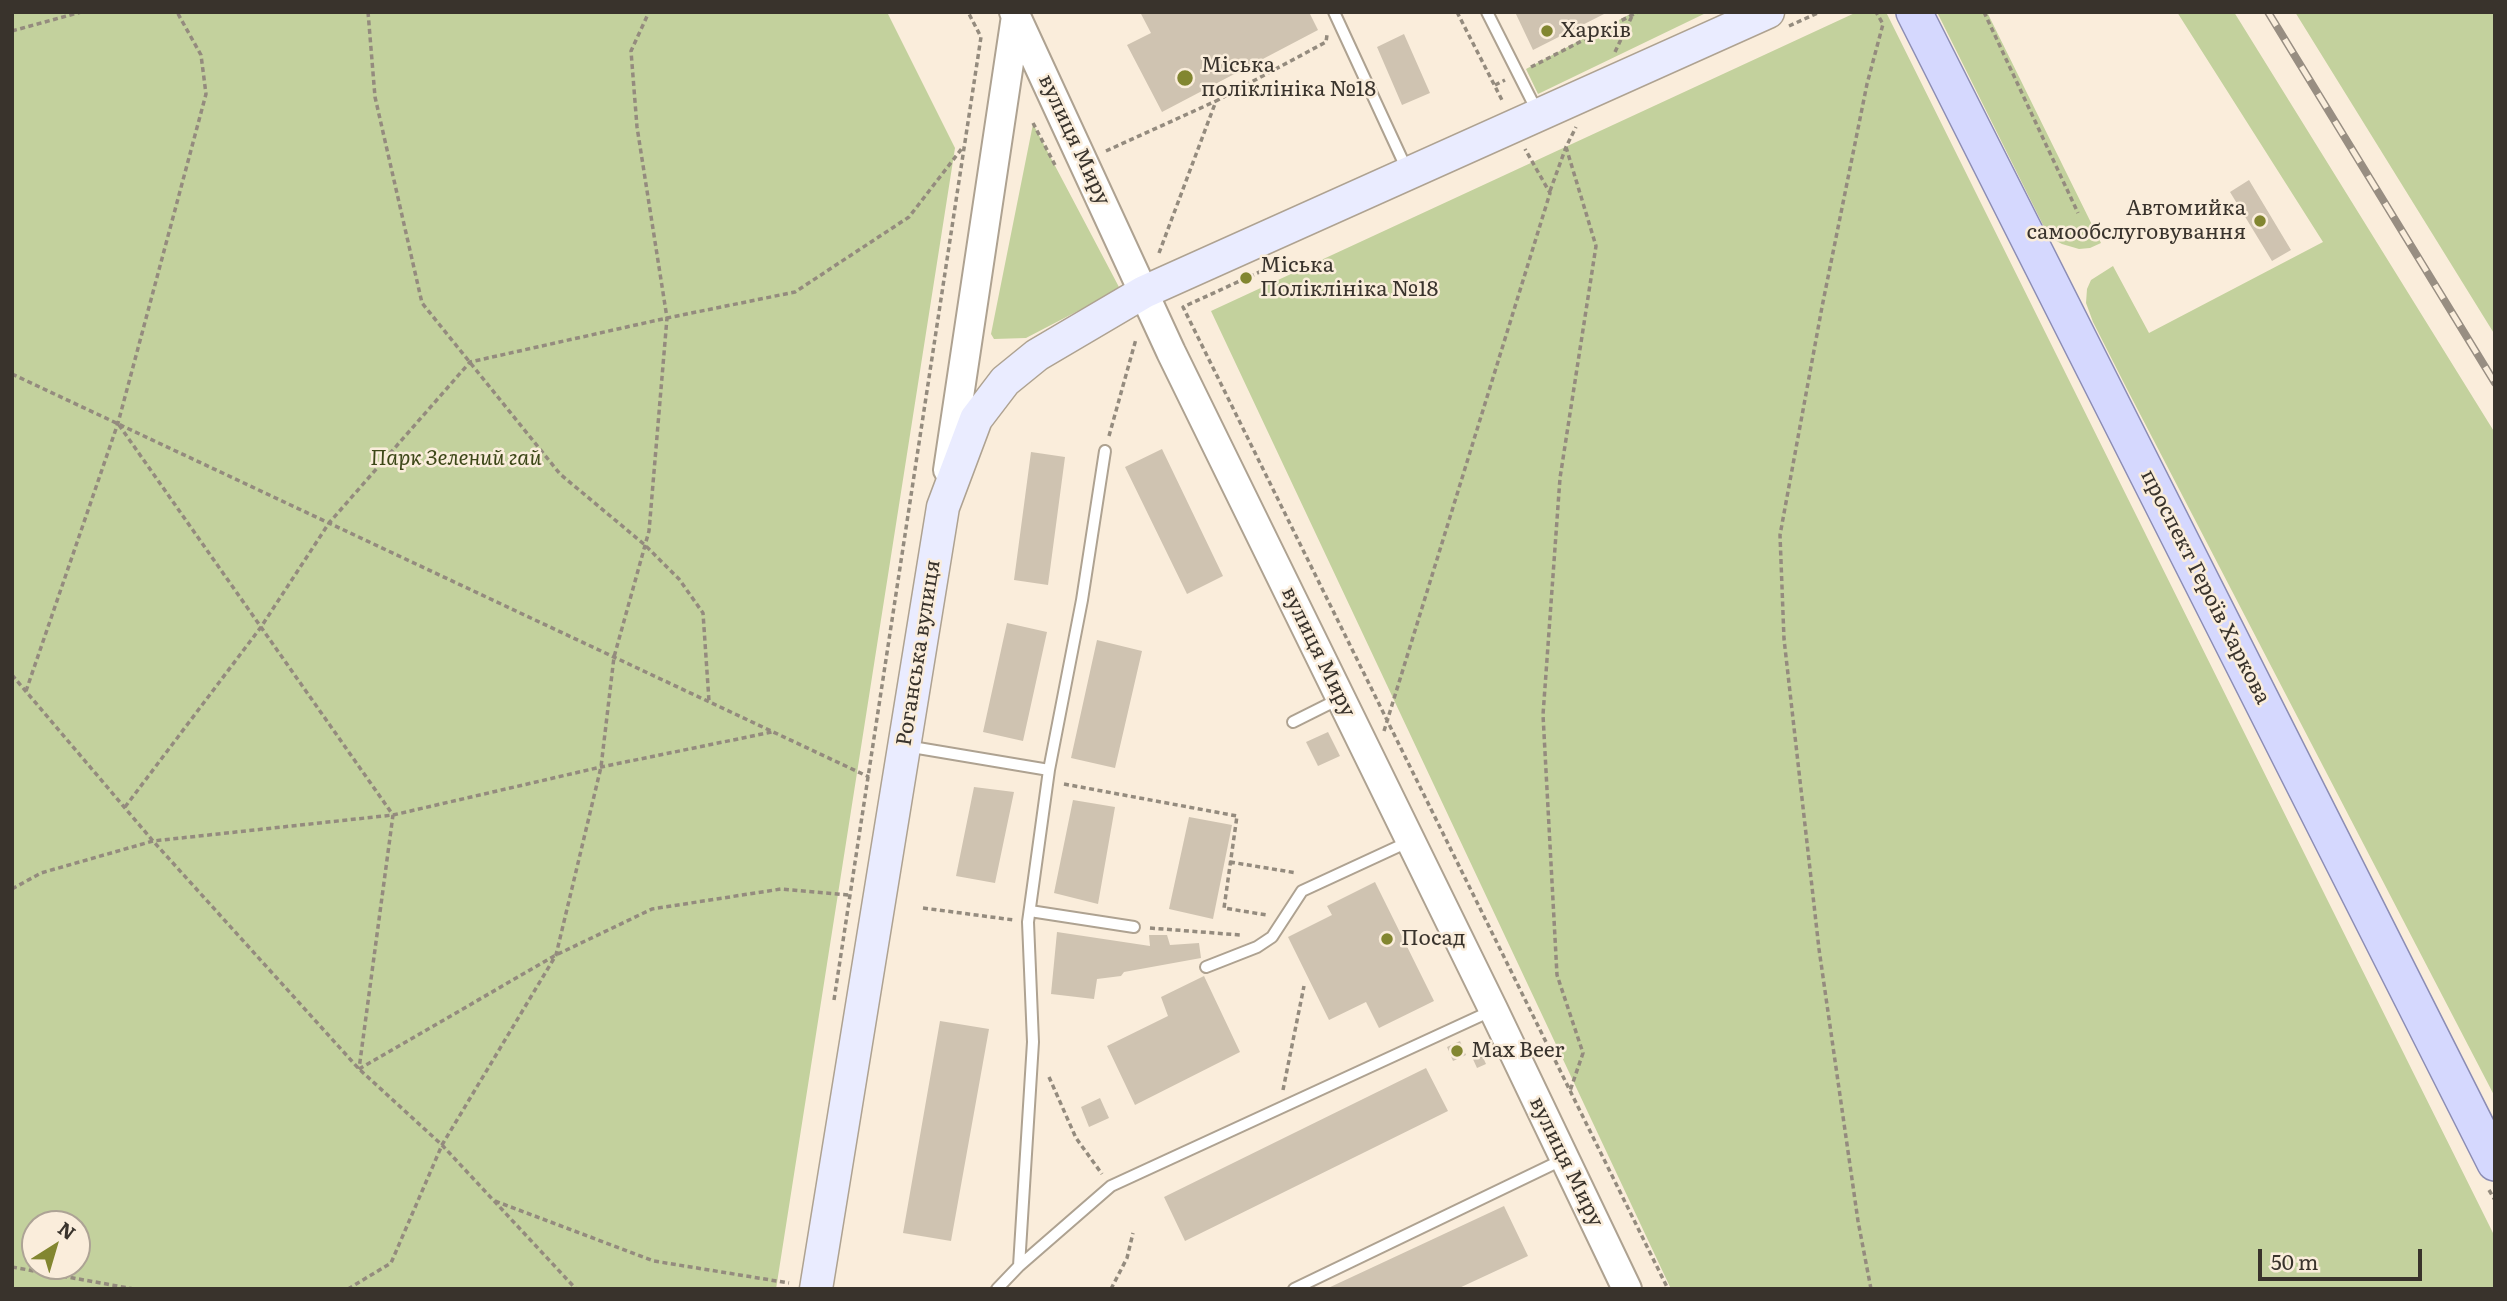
<!DOCTYPE html>
<html>
<head>
<meta charset="utf-8">
<style>
	body { margin:0 }
	#map { position:relative; width:2507px; height:1301px; overflow:hidden; background:#faeddb; font-family:Literata,serif }
	canvas { display:block }
	.frame { position:absolute; inset:0; border:14px solid #39332c; pointer-events:none }
	.north { position:absolute; left:21px; top:1210px; width:70px; height:70px; box-sizing:border-box; background:#faeddb; border:2px solid #ada395; border-radius:50%; rotate:37deg; font-size:19px; font-weight:700; line-height:28px; text-align:center; color:#39332c }
	.north::after { content:''; display:block; margin:auto; width:24px; height:32px; background:#828630; clip-path:polygon(50% 0,100% 100%,50% 72%,0 100%) }
	.scale { position:absolute; left:2258px; top:1249px; width:164px; height:32px; box-sizing:border-box; border:4px solid #39332c; border-top:0; padding-left:9px; font-size:21px; line-height:24px; white-space:nowrap; color:#39332c; -webkit-text-stroke:5px #faeddb; paint-order:stroke }
</style>
</head>
<body>
<div id="map">
<canvas width="2507" height="1301"></canvas>
<div class="frame"></div>
<div class="north">N</div>
<div class="scale">50 m</div>
</div>
<script>
const c = document.querySelector('canvas').getContext('2d');
c.lineJoin = 'round';
function paint(path, color) {
  c.fillStyle = color;
  c.fill(path, 'evenodd');
}
function poly(rows) {
  const path = new Path2D();
  for (const r of rows) {
    path.moveTo(r[0], r[1]);
    for (let i = 2; i < r.length; i += 2) path.lineTo(r[i], r[i + 1]);
  }
  return path;
}
function stroke(path, color, width, dash) {
  c.strokeStyle = color;
  c.lineWidth = width;
  c.lineCap = dash ? 'butt' : 'round';
  c.setLineDash(dash || []);
  c.stroke(path);
}
function drawText(font, color, halo, rows, align = 'center') {
  c.font = font + ' Literata,serif';
  c.lineWidth = 5;
  c.setLineDash([]);
  c.textBaseline = 'middle';
  c.strokeStyle = halo;
  c.fillStyle = color;
  for (const [text, x, y, turn = 0] of rows) {
    c.save();
    c.translate(x, y);
    c.rotate((+turn || 0) * Math.PI / 180);
    c.textAlign = isNaN(turn) ? turn : align;
    if (halo) c.strokeText(text, 0, 0);
    c.fillText(text, 0, 0);
    c.restore();
  }
}
paint(poly([
	[12,12,887,12,955,148,776,1289,12,1289],
	[35,1224,77,1224,77,1266,35,1266],
	[1634,12,1708,12,1538,94,1526,69],
	[1857,12,1886,12,2495,1237,2495,1289,1671,1289,1211,311],
	[1937,12,1987,12,2101,243,2090,248,2079,249,2062,244,2049,237],
	[2177,12,2234,12,2495,433,2495,1097,2127,389,2093,322,2086,303,2087,289,2091,280,2113,266,2149,333,2323,242],
	[2295,12,2495,12,2495,335],
	[1033,124,1120,289,1026,338,994,339,991,334]
]), '#c3d19d');
paint(poly([
	[1140,12,1309,12,1318,30,1162,112,1127,45,1151,33],
	[1515,12,1608,12,1533,50],
	[1404,34,1430,93,1402,105,1377,47],
	[2249,180,2291,250,2272,261,2230,192],
	[1162,449,1223,576,1187,594,1125,467],
	[1031,452,1065,457,1048,585,1014,580],
	[1007,623,1047,632,1023,741,983,732],
	[1097,640,1142,651,1115,768,1071,758],
	[1328,732,1340,756,1318,766,1306,742],
	[974,787,1014,792,995,883,956,876],
	[1073,800,1115,807,1098,904,1054,893],
	[1189,817,1232,825,1213,919,1169,909],
	[1375,882,1434,1001,1379,1028,1366,1002,1329,1020,1288,937,1332,915,1327,906],
	[1057,932,1150,946,1149,935,1167,935,1170,945,1199,943,1201,958,1124,972,1121,976,1097,979,1094,999,1051,994],
	[1204,976,1240,1052,1135,1105,1107,1046,1168,1016,1161,997],
	[940,1021,989,1029,951,1241,903,1233],
	[1460,1041,1466,1055,1453,1061,1447,1047],
	[1481,1053,1486,1064,1477,1068,1472,1057],
	[1426,1068,1448,1111,1185,1241,1164,1197],
	[1100,1098,1109,1118,1089,1127,1081,1107],
	[1504,1206,1528,1256,1457,1289,1326,1289]
]), '#cfc3b1');
const service = poly([
	[1334,12,1408,172],
	[1487,12,1538,113],
	[1293,722,1341,698],
	[906,746,1049,770],
	[1030,911,1134,927],
	[1206,967,1257,947,1272,937,1302,891,1408,842],
	[1019,1266,1111,1186,1491,1011],
	[997,1289,1019,1266,1033,1042,1028,922,1049,770,1082,600,1105,451],
	[1294,1289,1564,1159]
]);
const tertiary = poly([
	[1014,12,1171,352,1493,1009,1627,1289],
	[948,470,1016,16]
]);
const secondary = poly([
	[816,1289,943,507,976,419,1005,381,1037,355,1144,292,1768,12]
]);
const primary = poly([
	[1914,12,2495,1163]
]);
stroke(service, '#aea291', 14);
stroke(tertiary, '#aea291', 32);
stroke(secondary, '#aea291', 35);
stroke(primary, '#8c8db4', 38);
stroke(poly([
	[368,12,375,97,422,303,560,474,645,545,679,579,703,613,709,701],
	[1457,12,1503,102],
	[1984,12,2078,213],
	[1789,26,1820,12],
	[12,31,81,12],
	[1615,52,1632,16],
	[1531,67,1638,12],
	[1495,85,1505,80],
	[1033,123,1055,165],
	[1566,147,1596,246,1560,478,1543,715,1557,975,1583,1053,1570,1091],
	[1106,151,1216,101],
	[1550,191,1566,147,1576,127],
	[1159,253,1216,101,1326,42,1327,35],
	[1277,264,1183,307,1668,1289],
	[12,374,869,777],
	[119,425,393,815,359,1069],
	[1109,436,1136,339],
	[12,675,153,841,359,1069,442,1145,576,1289],
	[26,691,118,423,206,94,201,55,177,12],
	[1384,731,1550,193,1525,149],
	[1064,784,1237,816,1224,908,1267,915],
	[125,807,261,627,329,523,470,362,667,318,795,292,909,217,963,147],
	[1230,862,1297,873],
	[12,889,41,873,153,841,393,815,601,767,772,732],
	[923,908,1014,920],
	[1150,928,1240,935],
	[834,1000,981,37,968,12],
	[359,1069,556,955,652,909,781,889,849,895],
	[1049,1077,1076,1138,1102,1174],
	[1283,1090,1304,986],
	[2489,1190,2495,1200],
	[495,1201,654,1261,789,1283],
	[12,1267,134,1289],
	[348,1289,391,1263,442,1145,556,955,601,767,614,657,649,531,667,318,637,127,631,51,649,12],
	[1079,1289,1089,1289],
	[1111,1289,1127,1258,1133,1233],
	[1871,1289,1858,1221,1819,949,1784,639,1780,535,1822,307,1867,84,1883,24,1876,12]
]), '#948b7e', 3.5, [5, 3.5]);
stroke(service, '#fff', 10);
stroke(tertiary, '#fff', 28);
stroke(secondary, '#eaecff', 32);
stroke(primary, '#d5d8fe', 35);
const rail = poly([
	[2268,12,2495,383]
]);
stroke(rail, '#988e82', 8);
stroke(rail, '#faeddb', 5, [16]);
for (const [x, y, r, color] of [
	[1547,31,7,"#828630"],
	[1185,78,9,"#828630"],
	[2260,221,7,"#828630"],
	[1246,278,7,"#828630"],
	[1387,939,7,"#828630"],
	[1457,1051,7,"#828630"]
]) {
  const dot = new Path2D();
  dot.arc(x, y, r, 0, 2 * Math.PI);
  c.fillStyle = color;
  c.fill(dot);
  stroke(dot, '#faeddb', 2.5);
}
drawText('21px', '#39332c', '#faeddb', [
	["Харків",1561,31],
	["Міська",1201,66],
	["поліклініка №18",1201,90],
	["Автомийка",2246,209,"right"],
	["самообслуговування",2246,233,"right"],
	["Міська",1260,266],
	["Поліклініка №18",1260,290],
	["Посад",1401,939],
	["Max Beer",1471,1051]
], 'left');
drawText('21px', '#39332c', '#faeddb', [
	["вулиця Миру",1074,140,65],
	["проспект Героїв Харкова",2205,587,63],
	["вулиця Миру",1318,652,64],
	["Роганська вулиця",919,653,-81],
	["вулиця Миру",1566,1162,64]
]);
drawText('italic 21px', '#3c4717', '#faeddb', [
	["Парк Зелений гай",456,459]
]);
</script>
</body>
</html>
